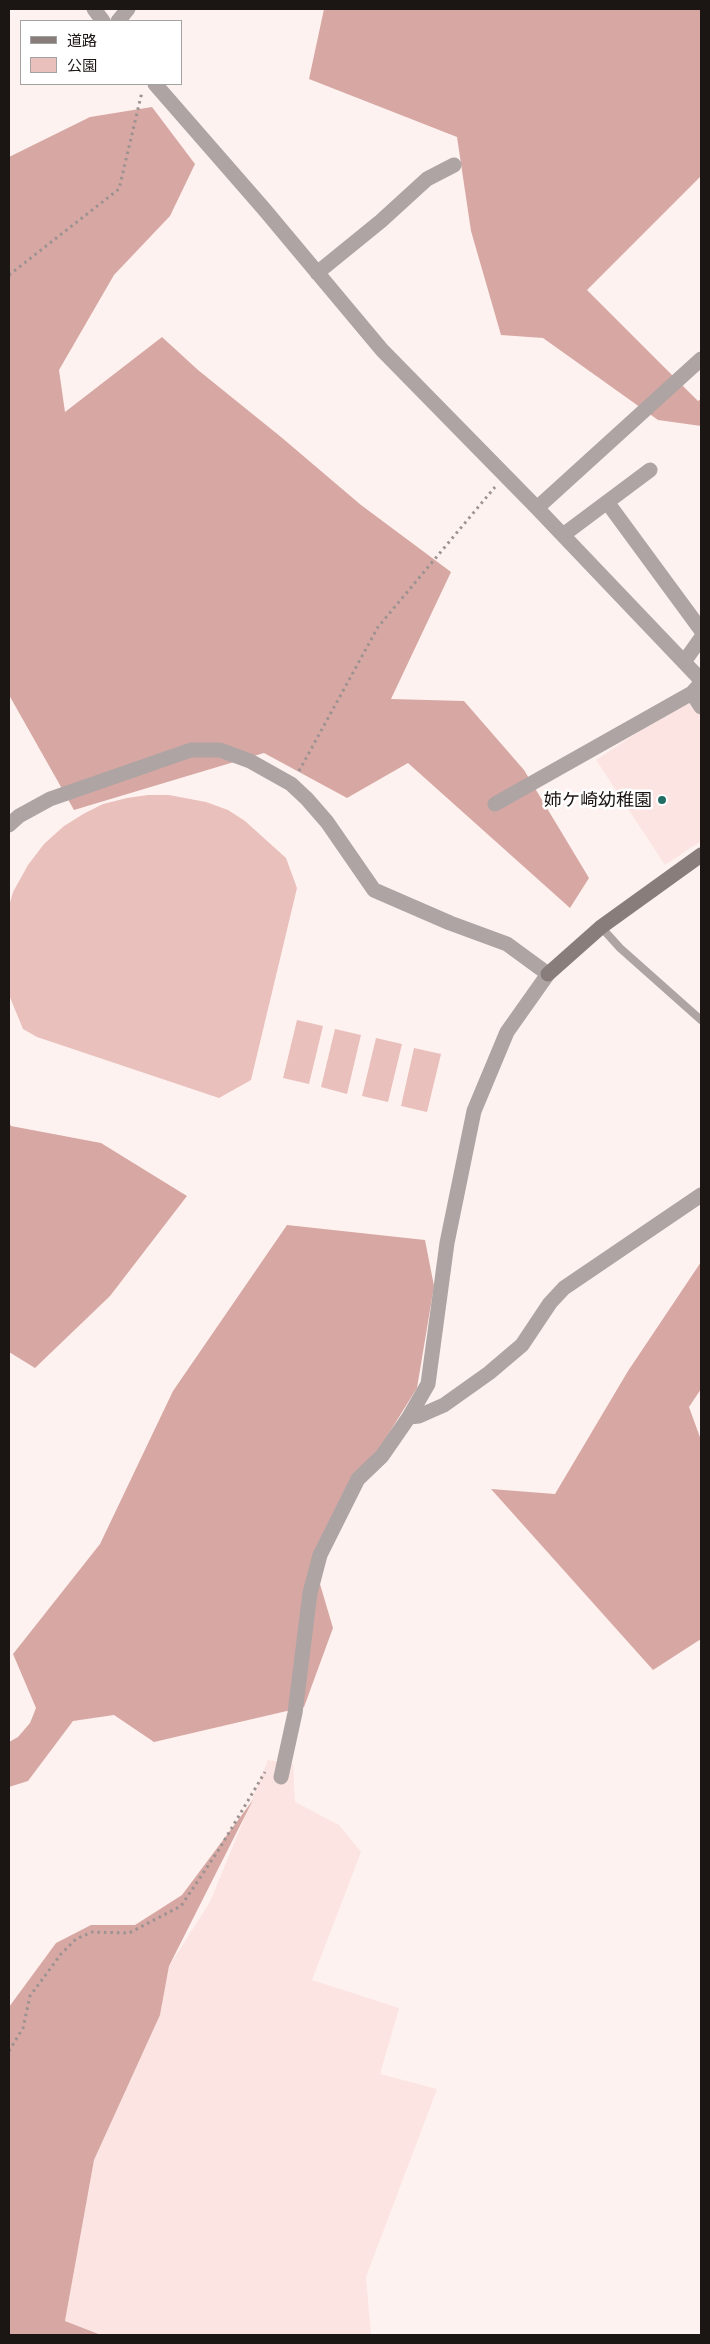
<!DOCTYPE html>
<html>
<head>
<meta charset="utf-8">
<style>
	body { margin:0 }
	#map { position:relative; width:710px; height:2344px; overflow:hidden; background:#fef2f0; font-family:"Asap Condensed","Noto Sans JP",sans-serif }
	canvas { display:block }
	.frame { position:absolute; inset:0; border:10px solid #1b1514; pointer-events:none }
	.legend { position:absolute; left:20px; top:20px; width:162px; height:65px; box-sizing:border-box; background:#fff; border:1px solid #a4a1a1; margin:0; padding:6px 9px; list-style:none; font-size:15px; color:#1b1514 }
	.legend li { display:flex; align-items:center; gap:10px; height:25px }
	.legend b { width:25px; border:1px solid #a4a1a1 }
</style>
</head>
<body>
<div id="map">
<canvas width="710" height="2344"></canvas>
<div class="frame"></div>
<ul class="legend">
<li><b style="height:6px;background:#897d7c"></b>道路</li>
<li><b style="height:14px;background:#e9c0bb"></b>公園</li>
</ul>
</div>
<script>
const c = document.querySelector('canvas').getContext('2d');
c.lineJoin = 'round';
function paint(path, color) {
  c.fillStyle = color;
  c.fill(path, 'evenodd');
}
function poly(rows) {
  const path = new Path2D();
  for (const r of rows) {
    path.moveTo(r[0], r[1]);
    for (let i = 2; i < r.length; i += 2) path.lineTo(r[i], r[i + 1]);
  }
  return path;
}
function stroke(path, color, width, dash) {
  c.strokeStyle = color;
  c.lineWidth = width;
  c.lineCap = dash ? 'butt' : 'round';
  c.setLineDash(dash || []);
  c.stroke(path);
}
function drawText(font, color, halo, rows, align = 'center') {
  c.font = font + ' "Asap Condensed","Noto Sans JP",sans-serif';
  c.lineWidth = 5;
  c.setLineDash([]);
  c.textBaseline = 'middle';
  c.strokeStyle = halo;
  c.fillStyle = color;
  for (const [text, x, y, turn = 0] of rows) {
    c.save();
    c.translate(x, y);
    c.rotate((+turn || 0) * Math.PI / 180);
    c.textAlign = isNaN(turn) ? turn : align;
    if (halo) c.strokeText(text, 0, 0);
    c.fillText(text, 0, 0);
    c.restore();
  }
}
paint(poly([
	[691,697,701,713,701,841,665,865,596,760],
	[268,1760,293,1764,295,1802,339,1825,361,1852,312,1980,399,2008,380,2074,437,2089,366,2277,371,2335,101,2335,65,2321,94,2160,160,2015,169,1966,210,1902]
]), '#fbe4e1');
paint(poly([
	[148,795,169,795,206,802,228,810,245,821,286,858,297,888,251,1080,219,1098,37,1037,23,1029,9,995,9,906,13,892,28,865,44,844,64,826,85,813,103,804,127,798],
	[297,1020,323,1026,309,1084,283,1078],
	[335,1029,361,1035,347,1094,321,1087],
	[376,1038,402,1044,388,1102,362,1096],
	[414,1048,441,1054,427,1112,401,1106]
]), '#e9c0bb');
paint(poly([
	[324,9,701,9,701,176,587,290,698,401,701,399,701,426,658,420,543,338,501,335,471,231,457,137,309,79],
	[152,107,195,164,170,216,114,275,59,370,65,412,162,337,198,370,281,437,361,505,451,572,391,699,464,701,524,770,589,878,570,908,408,763,347,798,264,753,74,810,9,695,9,157,90,117],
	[9,1122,11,1126,101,1143,187,1196,110,1296,35,1368,9,1352],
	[287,1225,425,1240,434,1286,417,1388,312,1557,333,1628,304,1707,154,1742,114,1715,73,1721,28,1781,9,1787,9,1742,18,1737,30,1723,36,1708,13,1654,100,1544,173,1391],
	[701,1262,701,1389,689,1407,701,1440,701,1639,653,1670,491,1489,555,1494,628,1371],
	[253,1800,169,1966,160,2015,94,2160,65,2321,101,2335,9,2335,9,2007,56,1943,91,1925,135,1925,182,1895]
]), '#d7a8a3');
stroke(poly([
	[9,275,119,189,142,92],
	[299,771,378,627,495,487],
	[9,2051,23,2028,30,1996,61,1954,76,1939,92,1932,129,1933,181,1906,218,1851,265,1772]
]), '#9c9291', 3, [2.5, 4]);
stroke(poly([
	[601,927,620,948,701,1020]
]), '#ada4a3', 8);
stroke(poly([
	[94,9,103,21],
	[118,21,128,9],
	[155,84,264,209,382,350,537,508,701,680],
	[317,273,381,221,427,179,454,165],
	[607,502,701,630],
	[537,508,701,359],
	[563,535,650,470],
	[684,662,701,638],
	[692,693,701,707],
	[495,804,692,693,701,683],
	[9,825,19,816,50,799,191,750,220,750,250,761,291,784,307,799,327,822,374,890,450,923,507,944,548,974,507,1032,474,1111,447,1243,428,1384,409,1417,382,1456,358,1479,320,1555,310,1593,295,1713,281,1777],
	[409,1417,419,1416,444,1405,489,1373,522,1345,550,1303,564,1288,701,1195]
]), '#ada4a3', 15);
stroke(poly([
	[548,974,601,927,701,855]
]), '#897d7c', 15);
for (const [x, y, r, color] of [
	[662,800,5,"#226c66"]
]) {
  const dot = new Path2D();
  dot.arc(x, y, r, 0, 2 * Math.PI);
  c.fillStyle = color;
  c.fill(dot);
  stroke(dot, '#fff', 2);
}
drawText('18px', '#1b1514', '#fff', [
	["姉ケ崎幼稚園",652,800]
], 'right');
</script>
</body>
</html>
